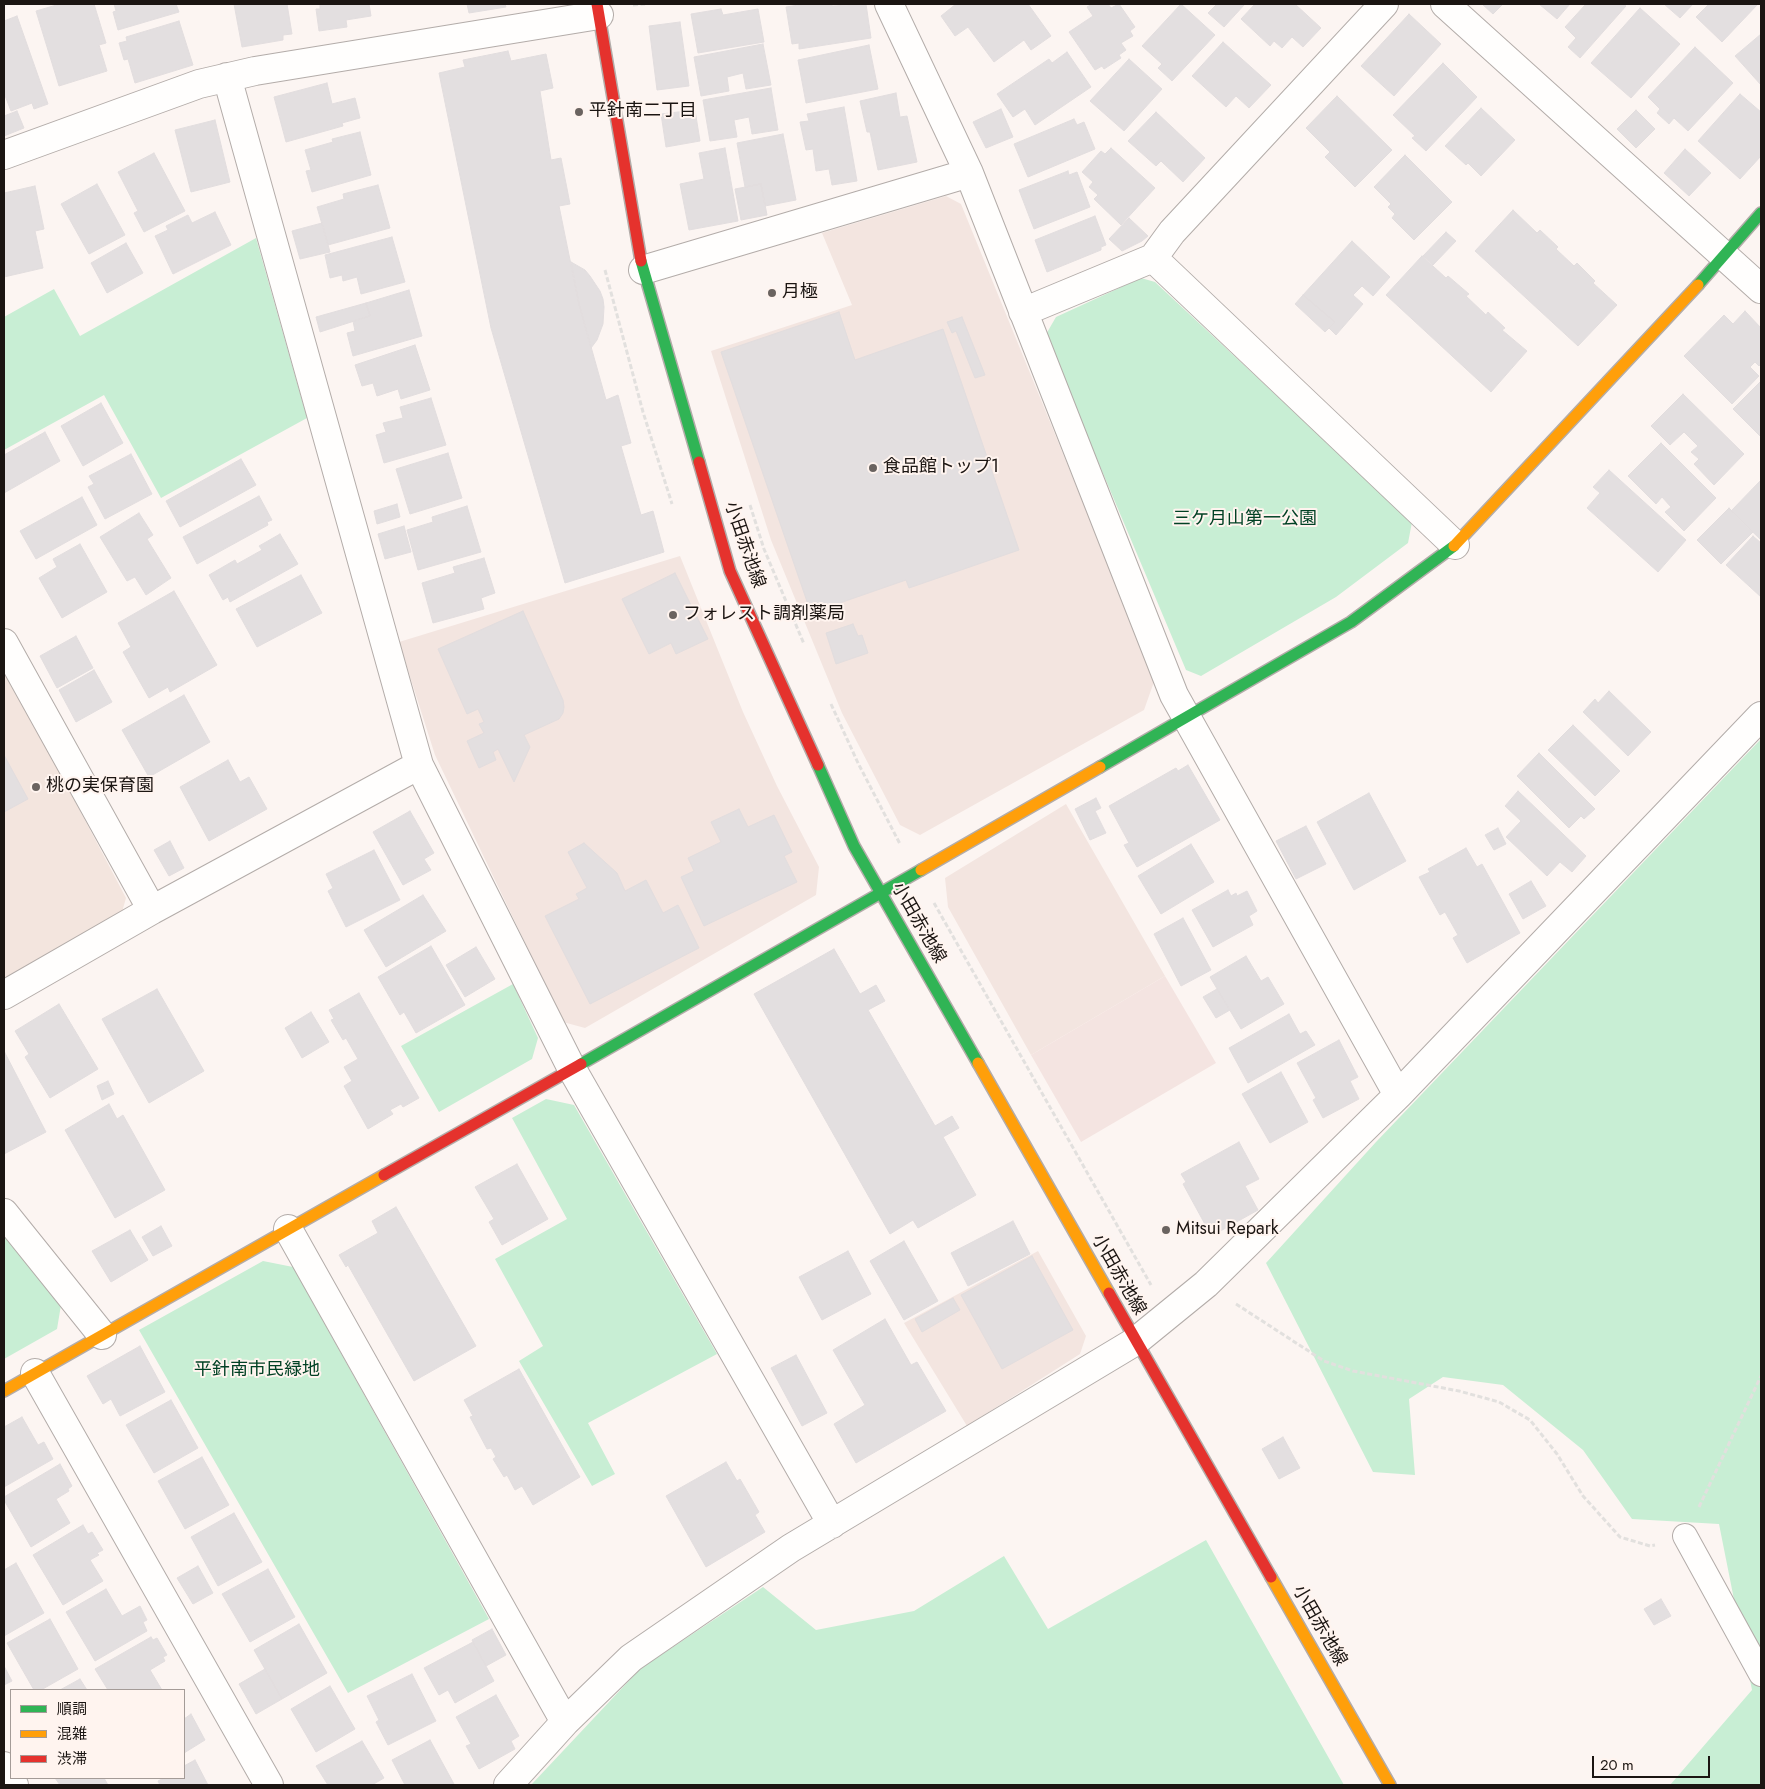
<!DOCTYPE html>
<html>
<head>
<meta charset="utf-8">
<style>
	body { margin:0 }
	#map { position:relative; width:1765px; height:1789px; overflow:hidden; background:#fcf5f2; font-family:Jost,"Noto Sans JP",sans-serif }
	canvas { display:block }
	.frame { position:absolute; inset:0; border:5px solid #1b1512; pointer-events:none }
	.legend { position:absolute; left:10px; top:1689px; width:175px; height:90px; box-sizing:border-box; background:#fff4ef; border:1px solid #a49b97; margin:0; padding:6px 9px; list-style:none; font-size:15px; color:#1b1512 }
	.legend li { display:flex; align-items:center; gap:10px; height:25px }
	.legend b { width:25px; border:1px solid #a49b97 }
	.scale { position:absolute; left:1592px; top:1756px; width:118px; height:22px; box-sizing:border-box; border:2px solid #1b1512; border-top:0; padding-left:6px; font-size:15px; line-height:18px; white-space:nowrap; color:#1b1512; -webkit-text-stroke:4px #fff4ef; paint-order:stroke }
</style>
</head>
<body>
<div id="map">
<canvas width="1765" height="1789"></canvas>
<div class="frame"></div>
<ul class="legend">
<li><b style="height:6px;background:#30b455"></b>順調</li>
<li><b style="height:6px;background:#ff9f0a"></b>混雑</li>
<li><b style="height:6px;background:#e5322d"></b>渋滞</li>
</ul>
<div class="scale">20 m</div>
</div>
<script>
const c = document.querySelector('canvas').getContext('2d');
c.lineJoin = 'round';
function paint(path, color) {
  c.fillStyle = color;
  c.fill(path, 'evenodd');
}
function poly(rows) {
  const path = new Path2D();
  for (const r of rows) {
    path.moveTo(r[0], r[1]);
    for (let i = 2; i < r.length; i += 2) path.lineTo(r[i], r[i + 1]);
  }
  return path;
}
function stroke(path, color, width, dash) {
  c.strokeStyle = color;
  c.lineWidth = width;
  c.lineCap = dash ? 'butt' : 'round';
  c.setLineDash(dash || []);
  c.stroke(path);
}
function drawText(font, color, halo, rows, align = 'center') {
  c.font = font + ' Jost,"Noto Sans JP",sans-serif';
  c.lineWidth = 4;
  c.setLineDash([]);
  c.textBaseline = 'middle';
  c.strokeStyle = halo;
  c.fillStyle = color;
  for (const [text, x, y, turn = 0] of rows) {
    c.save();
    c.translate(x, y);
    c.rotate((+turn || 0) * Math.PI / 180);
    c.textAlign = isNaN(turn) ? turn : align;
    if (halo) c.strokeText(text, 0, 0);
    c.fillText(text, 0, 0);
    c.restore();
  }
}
paint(poly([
	[946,196,961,204,1155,679,1144,710,920,835,900,825,842,713,771,540,711,351,852,305,822,233],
	[680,556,743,712,777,786,819,867,816,895,585,1028,563,1022,435,755,399,642],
	[1066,804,1165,976,1031,1055,948,907,945,878],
	[1038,1251,1086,1336,1080,1354,967,1426,904,1323]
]), '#f3e5e0');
paint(poly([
	[1165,976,1216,1063,1081,1142,1031,1055]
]), '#f4e4e1');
paint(poly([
	[8,674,126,898,122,912,4,979,4,676]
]), '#f3e5de');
paint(poly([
	[256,238,307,418,161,498,104,395,4,450,4,317,54,289,80,336],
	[1141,278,1155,282,1412,522,1408,543,1336,597,1201,676,1186,670,1045,336,1056,317],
	[1761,739,1761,1785,1670,1785,1752,1690,1719,1524,1632,1519,1583,1450,1503,1385,1443,1377,1409,1399,1415,1475,1373,1472,1266,1263,1376,1142],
	[513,984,538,1038,532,1059,439,1112,401,1046],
	[546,1099,574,1105,717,1354,588,1423,615,1474,592,1486,519,1361,543,1346,495,1259,567,1219,512,1118],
	[4,1233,61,1305,57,1329,4,1359],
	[263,1261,293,1267,489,1619,348,1693,139,1330],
	[1206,1540,1344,1785,531,1785,640,1669,763,1587,816,1630,914,1611,1004,1556,1048,1629]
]), '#c8eed4');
const building = poly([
	[60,4,94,4,106,43,99,45,107,71,59,86,36,11,60,4],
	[114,4,176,4,179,12,118,30,113,12,116,11,114,4],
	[234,4,287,4,292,34,283,35,283,40,242,47,234,4],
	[320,4,369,4,371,16,346,20,347,27,319,31,316,9,320,9,320,4],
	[467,4,505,4,506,7,469,13,467,4],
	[805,4,832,4,832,6,866,4,871,38,799,49,799,43,792,44,786,7,805,4],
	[956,4,1028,4,1051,36,1031,50,1024,40,994,62,968,27,955,36,941,16,956,4],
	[1092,4,1108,4,1111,8,1119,4,1135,27,1130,31,1133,36,1121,43,1126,50,1119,55,1121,58,1104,69,1102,66,1095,70,1069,32,1093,16,1087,7,1092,4],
	[1181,4,1215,35,1172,81,1158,68,1162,64,1142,46,1181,4],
	[1217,4,1245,4,1224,27,1208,13,1217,4],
	[1255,4,1295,4,1321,28,1303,47,1292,37,1282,48,1274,41,1270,46,1241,19,1255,4],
	[1482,4,1503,4,1493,14,1482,4],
	[1539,4,1570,4,1557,19,1539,4],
	[1586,4,1623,4,1626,6,1580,58,1568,47,1576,38,1565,27,1586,4],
	[1664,4,1693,4,1680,18,1664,4],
	[1709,4,1758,4,1722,42,1696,17,1709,4],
	[1640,8,1680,44,1631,98,1591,63,1640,8],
	[721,9,723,15,758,9,764,42,698,53,691,14,721,9],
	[1409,14,1441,44,1394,96,1361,66,1409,14],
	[17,16,48,104,34,109,32,103,11,111,4,93,4,21,17,16],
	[179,21,193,65,135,83,128,59,124,60,119,43,127,41,126,37,179,21],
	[680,22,689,86,657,90,649,26,680,22],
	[1761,34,1761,85,1735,56,1761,34],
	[1223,42,1271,85,1249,108,1236,96,1226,107,1192,76,1223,42],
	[763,44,771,85,746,89,743,73,727,77,729,91,701,96,694,57,763,44],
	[869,45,878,89,806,103,798,60,869,45],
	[1695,47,1733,83,1688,131,1674,118,1669,124,1657,113,1660,109,1648,97,1695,47],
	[508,51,511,61,546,54,553,88,540,91,551,160,561,158,570,204,559,206,579,304,606,400,618,395,631,443,621,446,641,515,653,511,664,552,565,583,491,328,439,73,465,67,463,60,508,51],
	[1067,52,1091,87,1035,125,1025,109,1013,117,997,94,1049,59,1052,63,1067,52],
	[1129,59,1162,89,1124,131,1090,101,1129,59],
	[1443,63,1477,97,1426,151,1412,138,1415,136,1393,115,1443,63],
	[327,83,332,104,355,98,360,118,342,123,343,126,286,142,274,97,327,83],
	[771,88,778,130,752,134,749,117,734,120,737,137,710,141,703,100,771,88],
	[896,93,900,117,907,116,917,162,878,170,870,132,867,132,860,101,896,93],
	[1740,94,1761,112,1761,156,1740,179,1698,141,1740,94],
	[1337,96,1392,150,1355,187,1325,157,1330,152,1306,128,1337,96],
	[844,107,857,181,832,185,829,169,816,171,813,149,806,150,800,122,809,121,807,114,844,107],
	[1481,108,1515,140,1481,176,1468,163,1466,165,1445,146,1481,108],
	[1001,109,1013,137,986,148,973,122,1001,109],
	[695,110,700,141,666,147,661,114,695,110],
	[1636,110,1655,129,1636,148,1617,129,1636,110],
	[17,111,24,128,4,136,4,116,17,111],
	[1156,112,1205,158,1183,182,1161,161,1156,166,1128,141,1156,112],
	[1074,119,1077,125,1084,122,1095,149,1028,177,1014,144,1074,119],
	[215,120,230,182,191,192,175,130,215,120],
	[360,132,371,175,312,192,306,171,311,170,305,150,333,142,332,139,360,132],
	[783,134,796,200,765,206,761,184,745,187,737,143,783,134],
	[725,148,738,221,689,230,680,184,704,179,699,153,725,148],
	[1111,148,1155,188,1121,225,1094,199,1098,195,1089,187,1093,182,1082,172,1101,151,1105,154,1111,148],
	[1685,149,1711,173,1689,196,1664,173,1685,149],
	[154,153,185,211,144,232,134,213,138,211,118,172,154,153],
	[1405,155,1452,202,1414,240,1392,218,1395,214,1388,207,1391,204,1374,187,1405,155],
	[1068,171,1069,175,1077,172,1090,207,1034,229,1019,190,1068,171],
	[97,184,125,235,89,254,61,204,97,184],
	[761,184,767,215,741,220,735,189,761,184],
	[378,185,390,228,328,245,317,207,344,199,343,194,378,185],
	[35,186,44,229,35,231,43,268,4,277,4,193,35,186],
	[1513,210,1537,233,1540,230,1558,247,1556,249,1574,266,1577,263,1595,281,1593,283,1617,305,1578,346,1475,251,1513,210],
	[215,212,231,245,173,274,155,236,168,230,166,226,188,215,192,223,215,212],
	[1095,216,1106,245,1101,247,1101,250,1047,272,1035,240,1095,216],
	[1129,218,1148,236,1142,241,1122,251,1109,239,1129,218],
	[322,223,330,252,300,259,292,231,322,223],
	[1446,232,1456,241,1433,265,1423,256,1446,232],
	[392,237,405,282,361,294,357,277,343,281,342,275,330,278,325,255,392,237],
	[1352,241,1390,277,1373,296,1362,286,1353,295,1363,304,1336,335,1329,328,1335,322,1303,295,1352,241],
	[126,243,143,273,107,293,91,263,126,243],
	[1422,256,1446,278,1448,276,1469,294,1466,296,1486,315,1488,312,1505,328,1502,330,1527,351,1491,392,1386,295,1422,256],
	[571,262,585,270,590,276,600,291,603,299,604,307,603,324,597,340,591,348,579,304,571,262],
	[409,290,422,336,353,356,347,333,355,331,353,321,370,316,366,303,409,290],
	[1303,295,1335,322,1325,332,1295,304,1303,295],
	[366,303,370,316,320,332,316,317,366,303],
	[1745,311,1761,328,1761,364,1759,366,1755,362,1750,367,1759,376,1732,404,1684,356,1724,315,1733,324,1745,311],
	[839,312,855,360,943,329,1019,550,909,588,906,580,811,613,721,352,839,312],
	[962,317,985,375,975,378,956,331,952,333,947,322,962,317],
	[415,345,430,390,401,399,398,389,377,396,373,383,362,386,355,365,415,345],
	[1761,381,1761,437,1733,409,1761,381],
	[1683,394,1744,454,1714,485,1694,464,1699,459,1691,452,1698,446,1684,432,1670,445,1651,426,1683,394],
	[431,398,446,445,384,463,376,435,386,432,383,423,403,418,400,407,431,398],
	[101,403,123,443,83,466,61,426,101,403],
	[45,432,60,461,4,493,4,455,45,432],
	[1661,443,1716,498,1684,531,1665,512,1671,507,1662,497,1656,504,1628,476,1661,443],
	[448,453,462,498,410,514,396,469,448,453],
	[131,454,152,494,105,519,88,487,94,484,89,476,131,454],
	[241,459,256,485,180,527,166,501,241,459],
	[1609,470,1686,540,1658,572,1587,508,1600,493,1593,487,1609,470],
	[1761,480,1761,540,1731,511,1761,480],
	[259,496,272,520,267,522,268,525,197,564,183,537,259,496],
	[82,497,97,525,36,559,20,531,82,497],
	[397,504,400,517,377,524,374,511,397,504],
	[467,506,481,552,418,570,407,530,433,522,432,517,467,506],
	[1729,508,1753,532,1721,564,1697,540,1729,508],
	[139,513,153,535,147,539,171,578,146,595,135,577,127,581,100,537,139,513],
	[404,526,411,552,385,559,378,534,404,526],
	[280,534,298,564,230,602,228,597,223,600,209,575,235,560,237,564,262,550,259,546,280,534],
	[1753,536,1761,543,1761,597,1726,565,1753,536],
	[80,544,107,592,62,618,39,578,57,567,53,559,80,544],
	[484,558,495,593,481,598,484,609,433,623,422,583,455,573,453,567,484,558],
	[675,573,708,639,676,654,671,643,649,654,622,599,675,573],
	[301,575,322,613,257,647,236,609,301,575],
	[174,591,217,665,170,692,168,687,149,698,123,652,131,647,118,623,174,591],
	[523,611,563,700,564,707,563,713,559,719,524,735,530,747,514,782,498,749,493,752,496,760,479,768,467,741,484,733,479,724,484,722,478,709,467,714,438,649,523,611],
	[853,624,858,636,862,635,868,653,836,664,826,633,853,624],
	[76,636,93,668,57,688,40,656,76,636],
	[94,670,112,702,76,722,59,690,94,670],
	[1609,691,1651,732,1628,756,1583,712,1595,699,1598,703,1609,691],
	[184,695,210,742,149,777,122,730,184,695],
	[1573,725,1620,771,1595,796,1548,750,1573,725],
	[1539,753,1595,809,1584,819,1581,816,1569,828,1517,776,1539,753],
	[4,755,28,799,4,812,4,755],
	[228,760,240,782,249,777,267,809,209,841,180,787,228,760],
	[1188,765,1220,820,1137,867,1124,845,1129,843,1109,806,1176,768,1178,771,1188,765],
	[1518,791,1586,856,1572,872,1560,862,1547,876,1506,837,1521,821,1505,806,1518,791],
	[1369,793,1406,861,1354,890,1317,822,1369,793],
	[1096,798,1101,808,1095,811,1106,833,1090,840,1075,809,1096,798],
	[739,809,748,827,774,815,792,852,784,856,797,882,704,926,681,877,694,871,688,858,721,842,711,822,739,809],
	[410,811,434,853,424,859,431,870,403,885,373,832,410,811],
	[1306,826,1326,864,1296,879,1276,841,1306,826],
	[1498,828,1506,844,1494,850,1485,835,1498,828],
	[170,841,184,868,169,876,154,850,170,841],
	[584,843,617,873,625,891,646,880,663,913,678,905,699,948,590,1004,545,916,579,899,576,894,587,888,568,852,584,843],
	[1191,844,1214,882,1161,914,1138,876,1191,844],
	[1466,848,1477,867,1482,864,1520,933,1467,963,1453,938,1458,935,1445,912,1440,915,1419,877,1430,872,1428,869,1466,848],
	[374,850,400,900,346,927,328,891,333,888,326,874,374,850],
	[1531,881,1546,906,1523,919,1509,894,1531,881],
	[1228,890,1231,896,1236,893,1237,896,1247,891,1257,911,1249,916,1253,925,1213,947,1192,910,1228,890],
	[423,895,446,931,386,967,364,930,423,895],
	[1183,918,1211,970,1181,986,1154,934,1183,918],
	[431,946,465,1005,416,1033,404,1012,400,1015,378,977,431,946],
	[476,947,495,979,465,997,446,965,476,947],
	[834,949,860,994,876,985,885,1001,868,1010,935,1126,952,1116,959,1128,943,1137,976,1195,918,1228,913,1220,890,1234,754,994,834,949],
	[1246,956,1261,981,1268,977,1284,1004,1241,1029,1210,977,1246,956],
	[157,989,204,1071,149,1103,102,1019,157,989],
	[1217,989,1230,1010,1216,1018,1203,997,1217,989],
	[359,993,419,1098,403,1107,401,1104,390,1110,393,1114,368,1129,344,1086,352,1081,344,1067,358,1059,346,1038,343,1040,331,1020,334,1019,329,1010,359,993],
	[59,1004,98,1069,50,1098,25,1057,29,1054,15,1031,59,1004],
	[311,1012,329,1042,302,1058,285,1028,311,1012],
	[1289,1014,1300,1034,1306,1031,1315,1045,1248,1083,1229,1048,1289,1014],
	[1339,1040,1358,1077,1350,1081,1359,1099,1323,1118,1313,1100,1316,1098,1297,1063,1339,1040],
	[5,1053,46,1132,4,1154,4,1054,5,1053],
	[1281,1072,1308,1122,1270,1143,1242,1094,1281,1072],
	[108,1081,114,1094,102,1100,97,1086,108,1081],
	[109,1104,117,1119,123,1115,165,1190,115,1218,65,1130,109,1104],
	[1239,1142,1259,1179,1245,1186,1258,1210,1215,1234,1210,1226,1207,1228,1183,1184,1186,1182,1181,1174,1239,1142],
	[517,1164,548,1219,502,1245,489,1222,494,1219,475,1187,517,1164],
	[396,1207,476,1346,414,1381,348,1265,346,1267,339,1255,378,1233,372,1221,396,1207],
	[1013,1221,1030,1254,968,1286,951,1253,1013,1221],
	[161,1226,172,1246,153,1256,142,1237,161,1226],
	[130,1230,148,1260,111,1282,92,1251,130,1230],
	[904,1241,938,1301,904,1320,870,1261,904,1241],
	[848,1251,871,1294,822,1320,799,1277,848,1251],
	[1032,1256,1073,1330,1002,1369,961,1295,1032,1256],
	[953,1298,960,1310,922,1332,915,1319,953,1298],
	[885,1319,911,1365,917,1362,946,1411,856,1463,834,1424,865,1405,833,1350,885,1319],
	[140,1346,165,1392,120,1416,111,1399,103,1404,87,1376,140,1346],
	[796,1355,827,1413,802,1426,771,1368,796,1355],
	[519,1369,580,1477,533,1505,522,1486,515,1490,507,1475,504,1477,493,1459,496,1457,491,1448,487,1449,470,1417,473,1416,464,1400,519,1369],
	[171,1400,198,1448,154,1473,126,1425,171,1400],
	[22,1417,38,1445,44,1442,53,1459,4,1487,4,1427,22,1417],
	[1283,1437,1300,1468,1279,1479,1262,1449,1283,1437],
	[202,1457,229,1505,185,1529,158,1481,202,1457],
	[726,1462,737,1481,740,1479,759,1512,755,1515,765,1532,706,1567,666,1496,726,1462],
	[60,1464,72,1486,68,1489,69,1491,56,1499,70,1523,31,1547,4,1500,4,1497,60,1464],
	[234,1513,262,1562,218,1586,191,1537,234,1513],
	[83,1525,88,1534,92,1532,103,1550,97,1553,99,1555,90,1560,103,1581,63,1605,33,1555,83,1525],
	[16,1563,44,1613,4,1636,4,1570,16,1563],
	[198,1566,213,1593,193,1604,177,1578,198,1566],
	[268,1569,295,1617,250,1642,222,1594,268,1569],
	[106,1589,122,1616,140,1606,147,1620,143,1622,147,1631,95,1661,66,1612,106,1589],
	[1661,1599,1671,1616,1654,1625,1644,1609,1661,1599],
	[50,1619,78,1669,41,1690,34,1690,7,1643,50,1619],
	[299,1624,327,1673,282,1699,254,1650,299,1624],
	[492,1629,506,1655,486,1666,472,1640,492,1629],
	[151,1637,153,1640,157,1638,167,1655,163,1657,165,1661,150,1670,162,1690,108,1690,95,1669,151,1637],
	[473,1642,494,1681,455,1703,448,1690,439,1695,424,1668,473,1642],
	[4,1666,12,1681,4,1685,4,1666],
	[265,1669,282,1699,256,1714,239,1684,265,1669],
	[412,1674,436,1721,388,1745,376,1722,379,1720,367,1696,412,1674],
	[80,1679,87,1690,60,1690,80,1679],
	[330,1686,355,1729,316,1752,291,1709,330,1686],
	[496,1695,519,1736,511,1741,515,1749,479,1769,466,1746,471,1744,456,1717,496,1695],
	[191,1714,205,1740,184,1753,184,1719,191,1714],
	[430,1740,454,1784,405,1785,392,1760,430,1740],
	[362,1741,384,1778,372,1785,328,1785,316,1766,362,1741],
	[195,1760,208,1785,160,1785,158,1781,164,1778,184,1778,184,1766,195,1760],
	[55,1778,104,1778,108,1785,60,1785,55,1778]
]);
paint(building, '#e3dfe0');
stroke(building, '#e2ddde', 1);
const lane = poly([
	[1685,1536,1761,1674]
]);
const street = poly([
	[889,4,969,173,1174,695,1398,1095],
	[1445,4,1761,289],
	[227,77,419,765,572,1069,832,1524],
	[4,155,199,84,255,71,599,15],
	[1153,258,1455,545],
	[643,270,969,173],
	[1023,312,1153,258,1172,232,1384,4],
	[4,643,152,910],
	[4,995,152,910,419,765],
	[4,1213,102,1335],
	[288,1229,565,1722],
	[35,1373,269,1785],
	[4,1766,14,1785],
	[508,1785,565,1722,631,1658,791,1548,1136,1341,1206,1284,1398,1095,1761,716]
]);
const fast = poly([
	[641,261,699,462],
	[1698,285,1761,213],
	[818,765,854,846,978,1063],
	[1100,767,1351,622,1454,546],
	[581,1064,921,870]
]);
const slow = poly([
	[1454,546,1698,285],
	[921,870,1100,767],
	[978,1063,1109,1293],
	[4,1391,384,1175],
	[1271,1577,1390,1785]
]);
const jam = poly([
	[597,4,641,261],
	[699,462,730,571,818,765],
	[384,1175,581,1064],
	[1109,1293,1271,1577]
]);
stroke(lane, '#b3aca9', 26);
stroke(street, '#b3aca9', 30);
stroke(fast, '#b3aca9', 14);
stroke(slow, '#b3aca9', 14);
stroke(jam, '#b3aca9', 14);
stroke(poly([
	[633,5,645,4],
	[605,270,643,412,672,504],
	[750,505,764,549,804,644],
	[831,704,858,763,900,844],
	[934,903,1151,1285],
	[1236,1304,1324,1361,1353,1371,1459,1391,1499,1402,1530,1420,1557,1454,1583,1496,1620,1537,1650,1546,1655,1545],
	[1699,1507,1761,1376]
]), '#e2e0de', 3, [5, 2.5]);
stroke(lane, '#fffefd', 24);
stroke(street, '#fffefd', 28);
stroke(fast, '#30b455', 11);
stroke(slow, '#ff9f0a', 11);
stroke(jam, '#e5322d', 11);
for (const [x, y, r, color] of [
	[579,112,5,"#6a6360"],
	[772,293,5,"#6a6360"],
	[873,468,5,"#6a6360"],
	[673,615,5,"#6a6360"],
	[36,787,5,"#6a6360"],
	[1166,1230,5,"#6a6360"]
]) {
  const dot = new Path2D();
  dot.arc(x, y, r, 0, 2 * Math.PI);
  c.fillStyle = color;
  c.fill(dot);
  stroke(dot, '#fff4ef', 2);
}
drawText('18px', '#1b1512', '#fff4ef', [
	["平針南二丁目",589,112],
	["月極",782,293],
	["食品館トップ1",883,468],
	["フォレスト調剤薬局",683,615],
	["桃の実保育園",46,787],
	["Mitsui Repark",1176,1230]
], 'left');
drawText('18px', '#004124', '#fff4ef', [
	["三ケ月山第一公園",1245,520],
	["平針南市民緑地",257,1371]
]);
drawText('18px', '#1b1512', '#fff4ef', [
	["小田赤池線",744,545,71],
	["小田赤池線",918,923,60],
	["小田赤池線",1118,1275,60],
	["小田赤池線",1319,1626,60]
]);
</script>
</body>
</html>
